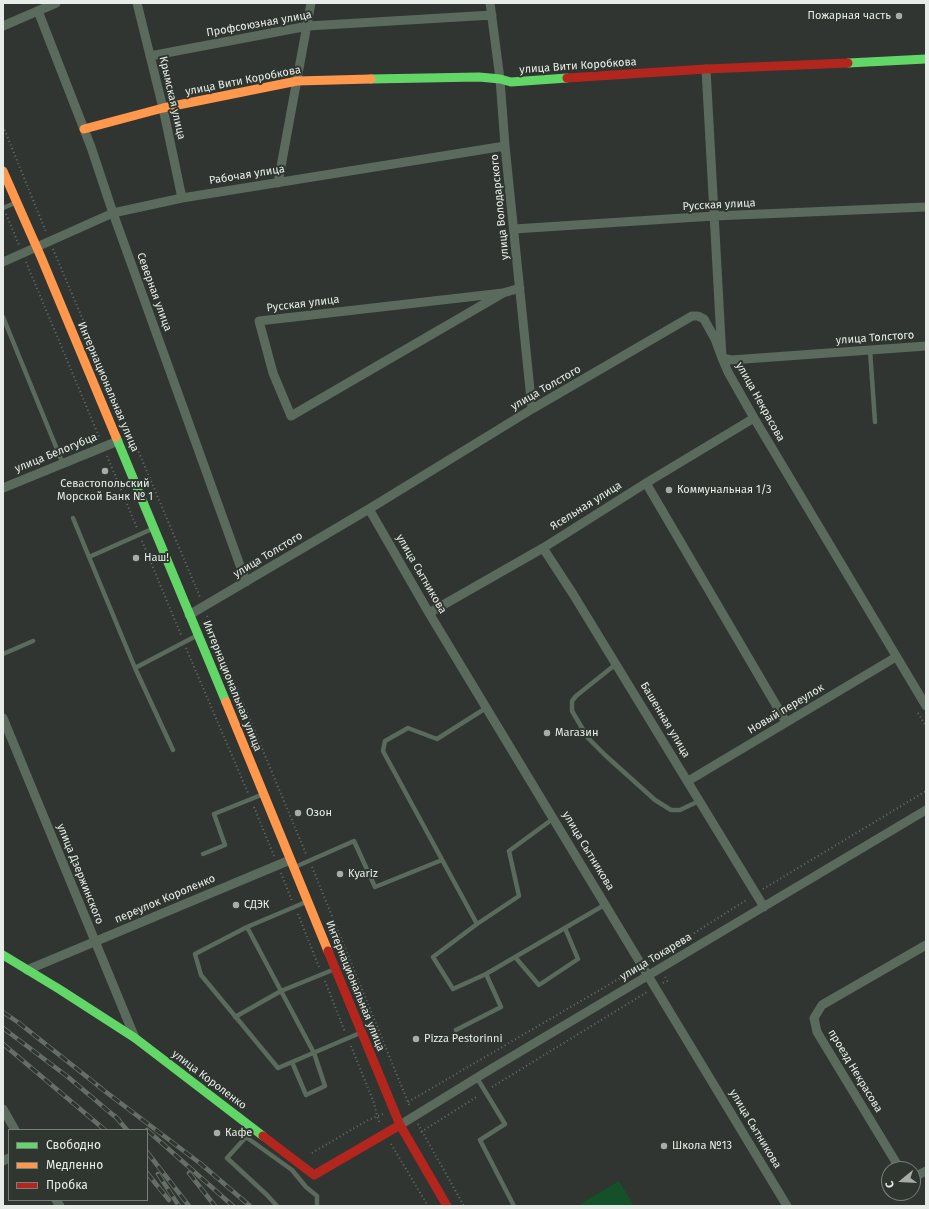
<!DOCTYPE html>
<html>
<head>
<meta charset="utf-8">
<style>
	body { margin:0 }
	#map { position:relative; width:929px; height:1209px; overflow:hidden; background:#303531; font-family:"Fira Sans",sans-serif }
	canvas { display:block }
	.frame { position:absolute; inset:0; border:4px solid #e8ece8; pointer-events:none }
	.legend { position:absolute; left:8px; top:1129px; width:140px; height:72px; box-sizing:border-box; background:#2f3630; border:1px solid #797f7a; margin:0; padding:5px 7px; list-style:none; font-size:12px; color:#e8ece8 }
	.legend li { display:flex; align-items:center; gap:8px; height:20px }
	.legend b { width:20px; border:1px solid #797f7a }
	.north { position:absolute; left:881px; top:1161px; width:40px; height:40px; box-sizing:border-box; background:#2f3630; border:1px solid #797f7a; border-radius:50%; rotate:252deg; font-size:11px; font-weight:700; line-height:16px; text-align:center; color:#e8ece8 }
	.north::after { content:''; display:block; margin:auto; width:14px; height:18px; background:#a8aca8; clip-path:polygon(50% 0,100% 100%,50% 72%,0 100%) }
</style>
</head>
<body>
<div id="map">
<canvas width="929" height="1209"></canvas>
<div class="frame"></div>
<ul class="legend">
<li><b style="height:5px;background:#63d668"></b>Свободно</li>
<li><b style="height:5px;background:#ff974d"></b>Медленно</li>
<li><b style="height:5px;background:#b3261e"></b>Пробка</li>
</ul>
<div class="north">С</div>
</div>
<script>
const c = document.querySelector('canvas').getContext('2d');
c.lineJoin = 'round';
function paint(path, color) {
  c.fillStyle = color;
  c.fill(path, 'evenodd');
}
function poly(rows) {
  const path = new Path2D();
  for (const r of rows) {
    path.moveTo(r[0], r[1]);
    for (let i = 2; i < r.length; i += 2) path.lineTo(r[i], r[i + 1]);
  }
  return path;
}
function stroke(path, color, width, dash) {
  c.strokeStyle = color;
  c.lineWidth = width;
  c.lineCap = dash ? 'butt' : 'round';
  c.setLineDash(dash || []);
  c.stroke(path);
}
function drawText(font, color, halo, rows, align = 'center') {
  c.font = font + ' "Fira Sans",sans-serif';
  c.lineWidth = 4;
  c.setLineDash([]);
  c.textBaseline = 'middle';
  c.strokeStyle = halo;
  c.fillStyle = color;
  for (const [text, x, y, turn = 0] of rows) {
    c.save();
    c.translate(x, y);
    c.rotate((+turn || 0) * Math.PI / 180);
    c.textAlign = isNaN(turn) ? turn : align;
    if (halo) c.strokeText(text, 0, 0);
    c.fillText(text, 0, 0);
    c.restore();
  }
}
paint(poly([
	[619,1181,634,1206,577,1206]
]), '#145028');
stroke(poly([
	[3,126,46,232],
	[6,214,19,245],
	[53,249,200,597],
	[26,262,100,439],
	[107,456,137,528],
	[142,541,181,635],
	[207,616,306,854],
	[186,648,248,793],
	[918,713,926,726],
	[254,807,274,856],
	[312,867,410,1107],
	[281,873,292,901],
	[763,889,926,791],
	[298,914,319,967],
	[650,961,748,899],
	[325,981,345,1032],
	[663,983,667,981,665,976],
	[351,1046,374,1103,377,1116,380,1124],
	[492,1087,647,992],
	[408,1102,634,970],
	[418,1124,464,1206],
	[421,1132,478,1096],
	[391,1144,428,1206],
	[312,1153,368,1120,383,1114]
]), '#667067', 2, [1, 3]);
stroke(poly([
	[3,208,15,203],
	[3,317,63,464],
	[870,350,875,422],
	[73,518,89,557,152,529],
	[89,557,135,668,196,636],
	[3,654,33,641],
	[616,664,576,696,572,701,572,711,588,738,605,755,655,800,671,810,680,810,699,801],
	[135,668,173,750],
	[554,818,509,851,519,896,477,924,433,957,453,989,486,974,606,904],
	[203,854,225,845,214,814,261,795],
	[295,867,354,841,375,887,442,860],
	[306,902,247,927,195,954,201,975,278,1068,360,1033],
	[477,924,383,751,385,741,408,728,437,739,486,708],
	[247,927,314,1053,325,1086,306,1095,292,1062],
	[515,957,539,985,578,959,565,928],
	[235,1017,281,991,335,969],
	[456,1030,501,1007,486,974],
	[477,1078,505,1124,480,1140,514,1206],
	[277,1206,267,1195,227,1158,246,1137,292,1170,306,1187,317,1196,317,1206]
]), '#5a6a5d', 4.5);
stroke(poly([
	[137,3,163,108,182,198],
	[490,3,500,79,505,146,532,409],
	[38,11,91,147,113,213,246,582],
	[3,26,56,3],
	[150,56,308,26,492,15],
	[706,69,722,358,728,372,754,418,926,706],
	[278,183,311,3],
	[514,229,714,216,926,207],
	[3,262,113,213,182,198,505,146],
	[503,293,259,321,273,373,291,416,503,293,520,288],
	[646,483,786,722],
	[3,488,118,441],
	[369,509,429,613,787,1206],
	[543,548,573,594,764,907],
	[429,613,543,548,646,483,754,418],
	[189,615,369,509,532,409,692,316,698,316,704,319,715,339,722,358,731,360,926,346],
	[3,718,135,1038],
	[688,781,896,657],
	[27,970,290,860],
	[3,1109,15,1130],
	[400,1125,491,1069,926,810],
	[3,1161,9,1158],
	[900,1169,817,1032,814,1018,822,1005,926,945],
	[913,1176,918,1175,926,1171],
	[56,1200,60,1206]
]), '#5a6a5d', 9);
stroke(poly([
	[848,63,926,59],
	[371,79,479,77,500,79,511,82,567,78],
	[116,437,226,702],
	[3,955,59,989,135,1038,263,1136]
]), '#63d668', 9);
stroke(poly([
	[84,129,163,108,297,81,371,79],
	[3,171,41,257,116,437],
	[226,702,328,951]
]), '#ff974d', 9);
stroke(poly([
	[567,78,706,69,848,63],
	[328,951,400,1125,447,1206],
	[263,1136,314,1175,400,1125]
]), '#b3261e', 9);
const rail = poly([
	[3,1012,19,1023,101,1088],
	[3,1028,68,1077,119,1120],
	[3,1044,105,1130],
	[98,1086,201,1164,250,1206],
	[115,1116,127,1130],
	[147,1130,233,1206],
	[147,1152,189,1206],
	[147,1173,169,1200],
	[189,1173,215,1206],
	[158,1174,179,1206]
]);
stroke(rail, '#666f67', 4.5);
stroke(rail, '#2f3630', 3, [9]);
for (const [x, y, r, color] of [
	[899,16,4,"#a8aca8"],
	[105,471,4,"#a8aca8"],
	[669,490,4,"#a8aca8"],
	[136,558,4,"#a8aca8"],
	[547,733,4,"#a8aca8"],
	[298,813,4,"#a8aca8"],
	[340,874,4,"#a8aca8"],
	[236,905,4,"#a8aca8"],
	[416,1039,4,"#a8aca8"],
	[217,1133,4,"#a8aca8"],
	[664,1146,4,"#a8aca8"]
]) {
  const dot = new Path2D();
  dot.arc(x, y, r, 0, 2 * Math.PI);
  c.fillStyle = color;
  c.fill(dot);
  stroke(dot, '#2f3630', 1.5);
}
drawText('11px', '#e8ece8', '#2f3630', [
	["Пожарная часть",891,16,"right"],
	["Севастопольский",105,484,"center"],
	["Морской Банк № 1",105,497,"center"],
	["Коммунальная 1/3",677,490],
	["Наш!",144,558],
	["Магазин",555,733],
	["Озон",306,813],
	["Kyariz",348,874],
	["СДЭК",244,905],
	["Pizza Pestorinni",424,1039],
	["Кафе",225,1133],
	["Школа №13",672,1146]
], 'left');
drawText('11px', '#e8ece8', '#2f3630', [
	["Профсоюзная улица",259,24,-10],
	["улица Вити Коробкова",578,66,-4],
	["улица Вити Коробкова",243,81,-11],
	["Крымская улица",172,98,77],
	["Рабочая улица",247,175,-9],
	["Русская улица",719,205,-3],
	["улица Володарского",500,207,-96],
	["Северная улица",154,292,70],
	["Русская улица",303,304,-7],
	["улица Толстого",875,338,-4],
	["Интернациональная улица",108,387,67],
	["улица Толстого",546,388,-30],
	["улица Некрасова",760,402,61],
	["улица Белогубца",56,453,-22],
	["Ясельная улица",586,506,-32],
	["улица Толстого",268,555,-31],
	["улица Сытникова",421,574,60],
	["Интернациональная улица",232,686,68],
	["Новый переулок",786,709,-31],
	["Башенная улица",665,720,59],
	["улица Сытникова",588,851,59],
	["улица Дзержинского",80,874,68],
	["переулок Короленко",165,899,-23],
	["улица Токарева",656,957,-31],
	["Интернациональная улица",355,986,68],
	["проезд Некрасова",855,1071,59],
	["улица Короленко",209,1080,37],
	["улица Сытникова",755,1129,59]
]);
</script>
</body>
</html>
